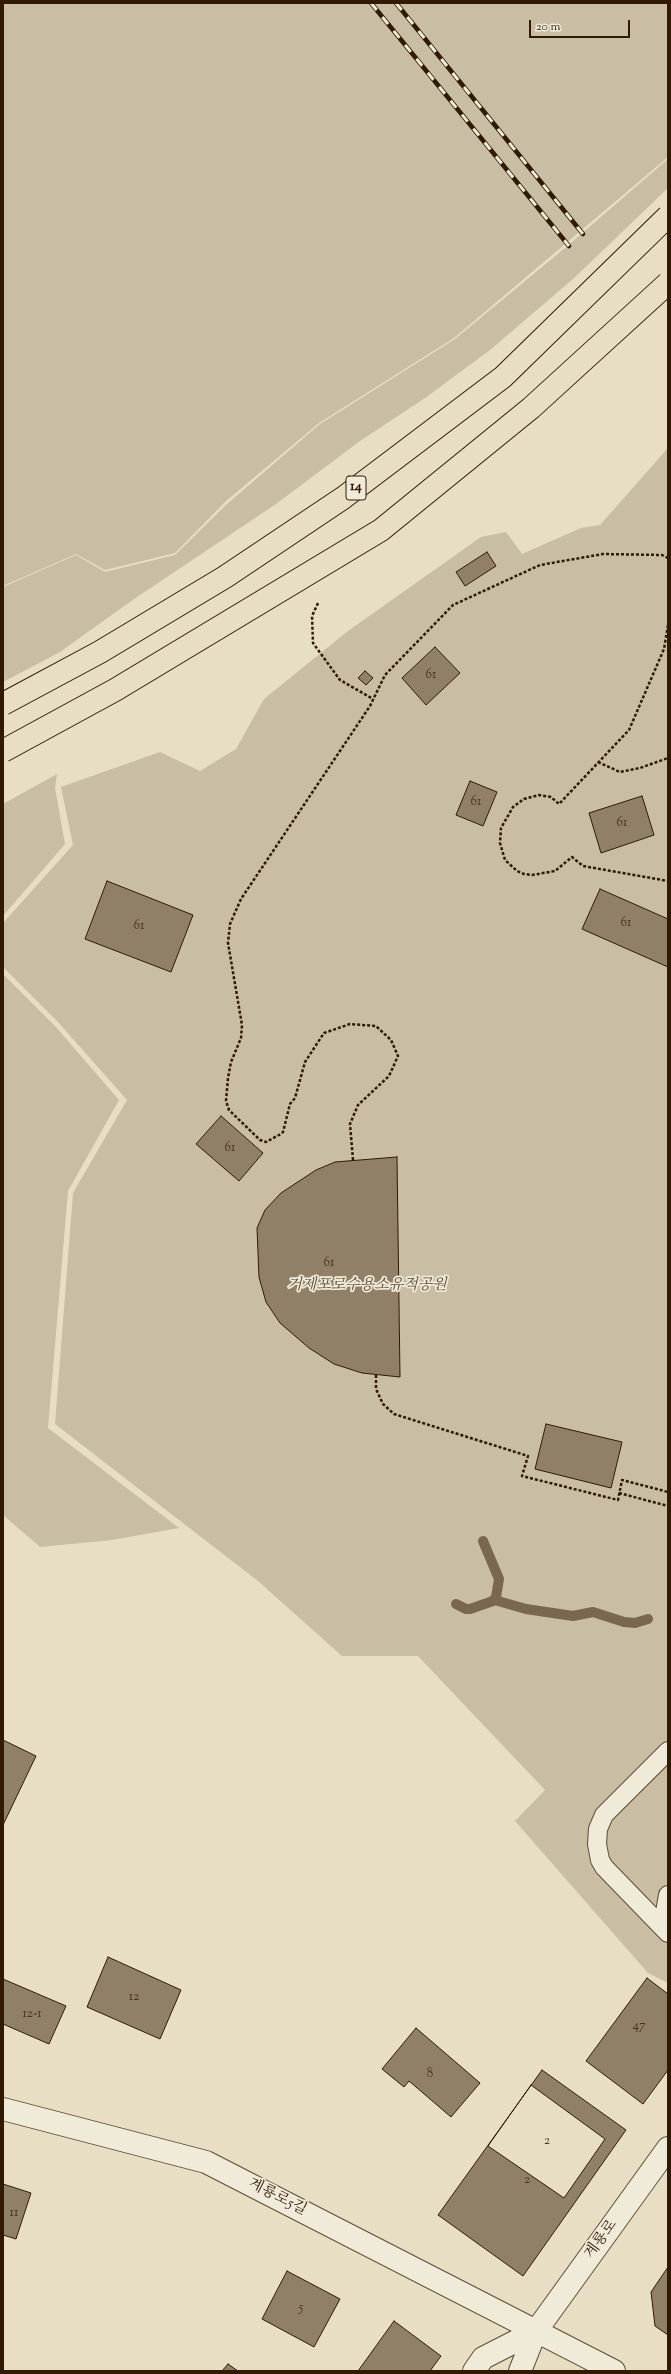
<!DOCTYPE html>
<html>
<head>
<meta charset="utf-8">
<style>
	body { margin:0 }
	#map { position:relative; width:671px; height:2374px; overflow:hidden; background:#e8dec4; font-family:"Sorts Mill Goudy",serif }
	canvas { display:block }
	.frame { position:absolute; inset:0; border:4px solid #311a03; pointer-events:none }
	.scale { position:absolute; left:529px; top:20px; width:101px; height:18px; box-sizing:border-box; border:2px solid #311a03; border-top:0; padding-left:5px; font-size:12px; line-height:14px; white-space:nowrap; color:#311a03; -webkit-text-stroke:3px #f0ead9; paint-order:stroke }
</style>
</head>
<body>
<div id="map">
<canvas width="671" height="2374"></canvas>
<div class="frame"></div>
<div class="scale">20 m</div>
</div>
<script>
const c = document.querySelector('canvas').getContext('2d');
c.lineJoin = 'round';
function paint(path, color) {
  c.fillStyle = color;
  c.fill(path, 'evenodd');
}
function poly(rows) {
  const path = new Path2D();
  for (const r of rows) {
    path.moveTo(r[0], r[1]);
    for (let i = 2; i < r.length; i += 2) path.lineTo(r[i], r[i + 1]);
  }
  return path;
}
function stroke(path, color, width, dash) {
  c.strokeStyle = color;
  c.lineWidth = width;
  c.lineCap = dash ? 'butt' : 'round';
  c.setLineDash(dash || []);
  c.stroke(path);
}
function drawText(font, color, halo, rows, align = 'center') {
  c.font = font + ' "Sorts Mill Goudy","Noto Serif KR",serif';
  c.lineWidth = 3.5;
  c.setLineDash([]);
  c.textBaseline = 'middle';
  c.strokeStyle = halo;
  c.fillStyle = color;
  for (const [text, x, y, turn = 0] of rows) {
    c.save();
    c.translate(x, y);
    c.rotate((+turn || 0) * Math.PI / 180);
    c.textAlign = isNaN(turn) ? turn : align;
    if (halo) c.strokeText(text, 0, 0);
    c.fillText(text, 0, 0);
    c.restore();
  }
}
paint(poly([
	[3,3,668,3,668,157,454,338,319,423,225,502,175,553,105,570,76,554,3,586],
	[668,159,668,188,573,279,490,350,425,398,360,441,276,504,134,599,60,652,3,682,3,587,76,555,105,572,175,555,227,504,320,424,455,339,565,248],
	[668,448,668,1983,648,1973,515,1821,545,1790,418,1656,342,1656,258,1581,55,1424,73,1193,127,1100,58,1022,3,967,3,923,73,845,61,787,160,752,200,771,236,749,264,699,348,631,481,537,506,532,522,554,581,528,600,525],
	[57,774,55,788,65,844,3,916,3,804],
	[3,974,55,1026,119,1100,68,1191,48,1428,179,1528,112,1540,40,1547,3,1515]
]), '#c9bda3');
stroke(poly([
	[483,1541,499,1579,496,1597],
	[456,1604,466,1609,470,1609,493,1601,496,1597,498,1601,526,1609,573,1616,593,1612,624,1622,635,1623,648,1619]
]), '#7a674f', 10);
const building = poly([
	[487,552,496,566,465,586,456,572,487,552],
	[435,647,460,673,426,705,402,678,435,647],
	[365,671,373,678,366,685,358,678,365,671],
	[470,781,497,792,483,826,456,815,470,781],
	[642,796,654,835,601,853,589,813,642,796],
	[107,881,193,915,171,972,85,939,107,881],
	[600,889,668,919,668,967,582,929,600,889],
	[221,1116,263,1153,239,1181,196,1144,221,1116],
	[397,1157,400,1377,362,1373,334,1364,309,1348,280,1323,266,1302,259,1277,257,1228,265,1210,281,1193,316,1170,335,1162,397,1157],
	[546,1424,622,1442,611,1488,535,1469,546,1424],
	[3,1740,36,1756,3,1825,3,1740],
	[108,1957,181,1990,160,2039,87,2007,108,1957],
	[647,1978,668,1994,668,2070,643,2104,586,2061,647,1978],
	[3,1979,66,2006,49,2044,3,2024,3,1979],
	[416,2028,480,2083,451,2117,409,2081,404,2087,382,2069,416,2028],
	[542,2070,626,2130,523,2276,438,2215,542,2070],
	[531,2085,605,2139,564,2198,488,2146,531,2085],
	[3,2184,31,2193,16,2239,3,2235,3,2184],
	[668,2267,668,2335,655,2326,651,2292,668,2267],
	[287,2271,340,2299,314,2347,262,2319,287,2271],
	[394,2321,441,2356,430,2371,358,2371,394,2321],
	[228,2364,238,2371,222,2371,228,2364]
]);
paint(building, '#908067');
stroke(building, '#311a03', 1);
const service = poly([
	[668,1751,604,1815,598,1829,597,1844,600,1860,604,1867,668,1933],
	[668,1895,665,1912,668,1924]
]);
const minor = poly([
	[3,2109,206,2162,614,2371]
]);
const tertiary = poly([
	[474,2371,483,2358,536,2331],
	[520,2371,536,2331,668,2148]
]);
stroke(service, '#5f4b33', 20);
stroke(minor, '#5f4b33', 24);
stroke(tertiary, '#5f4b33', 24);
stroke(poly([
	[318,603,312,616,313,643,340,680,373,699],
	[668,625,664,649,629,730,559,804,551,797,539,795,524,799,513,807,501,828,500,843,505,860,517,871,524,874,532,875,555,871,572,857,583,866,668,881],
	[598,762,620,772,640,768,668,758],
	[353,1160,350,1124,358,1105,389,1076,398,1056,391,1040,376,1026,350,1024,324,1033,305,1062,295,1098,290,1104,283,1132,279,1135,266,1142,260,1140,229,1110,226,1101,228,1078,231,1062,241,1038,242,1025,228,943,230,924,241,899,370,706,385,675,453,605,540,565,603,554,662,555,668,558],
	[376,1375,376,1389,383,1404,394,1414,528,1456,522,1476,618,1500,622,1480,668,1492],
	[619,1493,668,1506]
]), '#311a03', 2.5, [3, 2]);
stroke(service, '#f0ead9', 18);
stroke(minor, '#f0ead9', 22);
stroke(tertiary, '#f0ead9', 22);
const rail = poly([
	[371,3,569,246],
	[396,3,583,234]
]);
stroke(rail, '#311a03', 4.5);
stroke(rail, '#f0ead9', 3, [9]);
const trunkBridge = poly([
	[3,704,100,652,225,577,343,498,503,377,668,216],
	[3,751,115,690,381,530,531,408,668,283]
]);
stroke(trunkBridge, '#311a03', 24, []);
stroke(trunkBridge, '#e8dec4', 22);
drawText('13px', '#49341c', null, [
	["61",431,676],
	["61",476,803],
	["61",622,824],
	["61",626,924],
	["61",139,927],
	["61",230,1149],
	["61",329,1264],
	["12",134,1998],
	["12-1",32,2015],
	["47",639,2027],
	["8",430,2075],
	["2",547,2142],
	["2",527,2181],
	["11",14,2214],
	["5",301,2309]
]);
for (const [x, y, w] of [
	[356,488,20]
]) {
  const box = new Path2D();
  box.roundRect(x - w / 2, y - 12, w, 24, 3);
  c.fillStyle = '#f0ead9';
  c.fill(box);
  stroke(box, '#311a03', 1);
}
drawText('bold 14px', '#311a03', null, [
	["14",356,488]
]);
drawText('italic 15px', '#5f4b33', '#f0ead9', [
	["거제포로수용소유적공원",367,1286]
]);
drawText('15px', '#311a03', '#f0ead9', [
	["계룡로5길",277,2198,27],
	["계룡로",602,2240,-54]
]);
</script>
</body>
</html>
